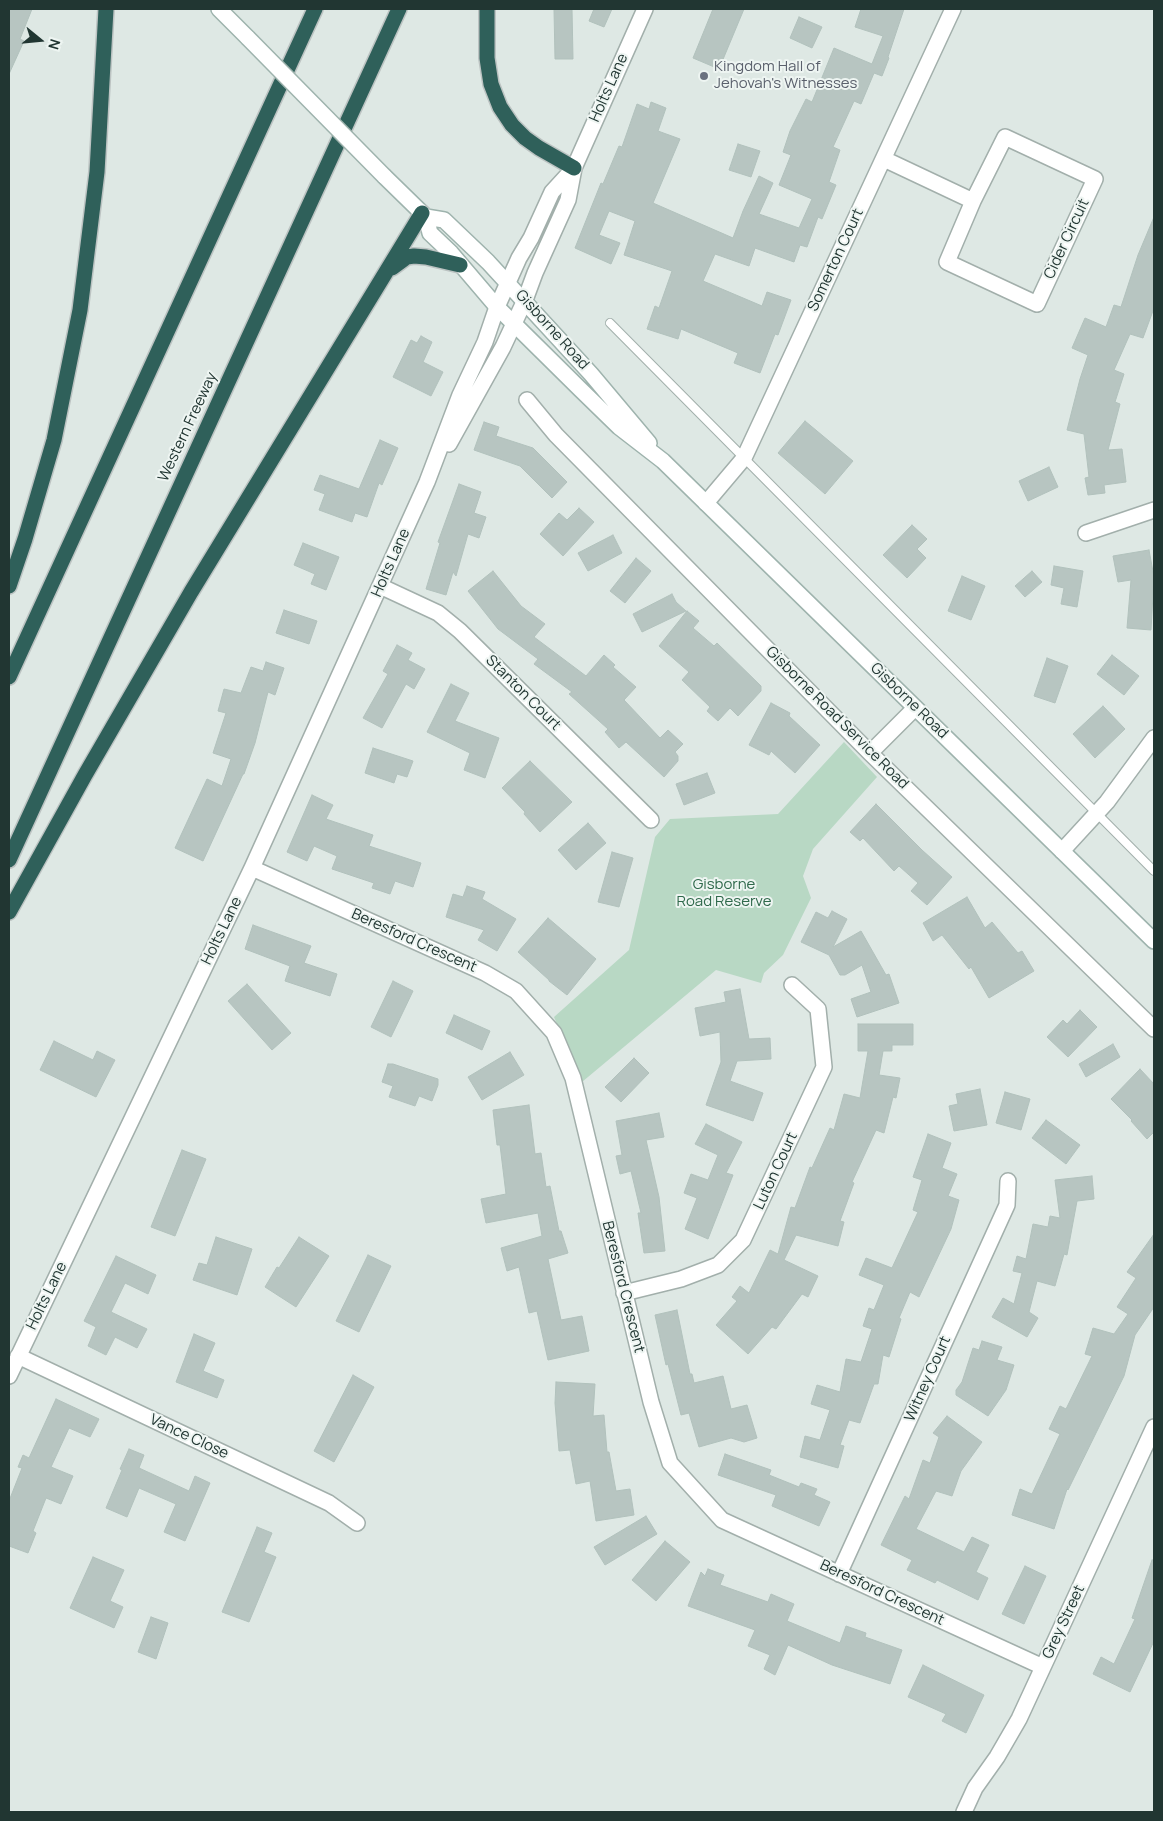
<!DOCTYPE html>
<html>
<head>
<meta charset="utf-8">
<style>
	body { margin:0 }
	#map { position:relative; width:1163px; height:1821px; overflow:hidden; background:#dee8e4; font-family:Manrope,sans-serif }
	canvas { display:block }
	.frame { position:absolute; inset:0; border:10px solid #213632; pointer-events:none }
	.north { position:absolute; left:15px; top:15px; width:50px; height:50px; -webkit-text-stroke:4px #eef5f2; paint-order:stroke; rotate:107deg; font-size:14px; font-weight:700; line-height:20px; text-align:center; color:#213632 }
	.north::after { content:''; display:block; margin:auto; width:18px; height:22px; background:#213632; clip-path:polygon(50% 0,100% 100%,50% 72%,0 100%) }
</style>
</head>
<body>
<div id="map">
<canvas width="1163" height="1821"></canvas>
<div class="frame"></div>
<div class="north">N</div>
</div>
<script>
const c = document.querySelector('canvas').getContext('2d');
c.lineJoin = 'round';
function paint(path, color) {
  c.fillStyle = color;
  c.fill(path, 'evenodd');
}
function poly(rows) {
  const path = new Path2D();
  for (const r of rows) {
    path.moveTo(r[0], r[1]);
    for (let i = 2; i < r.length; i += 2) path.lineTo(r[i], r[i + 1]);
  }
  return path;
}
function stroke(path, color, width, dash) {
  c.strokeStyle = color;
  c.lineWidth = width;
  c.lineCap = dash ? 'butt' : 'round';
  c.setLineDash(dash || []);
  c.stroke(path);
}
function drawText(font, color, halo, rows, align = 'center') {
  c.font = font + ' Manrope,sans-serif';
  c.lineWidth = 4;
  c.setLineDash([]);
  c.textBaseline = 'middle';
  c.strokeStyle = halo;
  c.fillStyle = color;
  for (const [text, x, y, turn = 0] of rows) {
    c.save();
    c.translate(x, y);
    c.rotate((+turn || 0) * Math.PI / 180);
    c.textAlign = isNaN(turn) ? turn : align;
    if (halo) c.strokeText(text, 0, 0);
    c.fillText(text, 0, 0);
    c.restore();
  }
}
paint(poly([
	[844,742,877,777,813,849,803,876,811,898,783,955,764,973,761,983,716,970,582,1082,554,1017,629,950,655,837,670,819,778,814]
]), '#b8d8c4');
const building = poly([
	[9,9,32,9,20,39,24,41,9,74,9,9],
	[554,9,572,9,573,59,555,59,554,9],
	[594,9,612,9,604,27,589,21,594,9],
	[713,9,744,9,719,69,693,58,713,9],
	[861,9,904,9,888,57,889,58,882,76,874,73,861,104,854,101,833,147,840,150,829,182,836,185,822,219,818,217,807,247,800,245,794,262,755,248,749,266,715,254,703,281,762,306,767,292,791,300,778,335,775,334,760,373,734,363,738,353,681,329,678,339,647,329,655,306,659,308,672,271,624,255,635,221,609,211,599,235,620,243,611,264,575,248,601,183,603,184,619,146,622,147,637,104,649,109,651,102,666,108,658,131,680,139,653,203,733,238,743,211,759,176,773,183,759,214,799,228,812,199,779,185,791,155,783,152,790,131,806,99,812,102,834,48,872,64,883,36,855,27,861,9],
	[799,17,822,27,812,48,790,38,799,17],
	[738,144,760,151,751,177,729,170,738,144],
	[1154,217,1154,308,1143,338,1130,334,1114,370,1124,374,1115,402,1120,404,1108,450,1122,449,1126,482,1104,485,1105,493,1088,495,1085,478,1089,477,1084,434,1067,430,1080,379,1088,355,1072,348,1085,318,1106,327,1114,305,1121,307,1138,255,1154,217],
	[421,336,432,342,423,362,443,372,431,396,393,377,411,340,417,343,421,336],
	[805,421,853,461,825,494,778,453,805,421],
	[484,422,499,427,496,436,533,448,567,482,552,498,520,466,474,450,484,422],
	[380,440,398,448,382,485,379,483,367,517,355,513,352,522,319,510,325,494,314,490,320,475,359,489,380,440],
	[1049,467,1058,487,1028,501,1019,481,1049,467],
	[459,484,481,492,474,513,486,517,479,538,468,534,456,576,453,572,446,595,426,589,440,543,438,542,459,484],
	[579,508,594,522,563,556,540,534,559,513,567,520,579,508],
	[912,525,927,539,917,549,926,558,907,578,883,555,912,525],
	[613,535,622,553,588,571,578,553,613,535],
	[303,543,339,557,326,590,311,584,315,574,294,565,303,543],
	[1149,550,1154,577,1151,630,1127,628,1131,580,1118,582,1113,556,1149,550],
	[636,558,651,571,625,603,610,591,636,558],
	[1054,566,1083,571,1077,607,1061,604,1064,588,1051,585,1054,566],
	[493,571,521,606,545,624,534,637,586,676,604,655,615,665,613,667,636,687,624,700,660,738,668,730,683,744,675,752,678,756,678,761,664,777,626,742,619,748,605,732,608,729,569,694,572,692,534,664,538,659,498,629,468,591,493,571],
	[1032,571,1042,582,1025,597,1015,586,1032,571],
	[962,576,985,586,971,620,948,611,962,576],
	[672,594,676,602,686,611,642,632,633,614,672,594],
	[284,610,317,621,309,644,276,633,284,610],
	[687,611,699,621,693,628,714,646,717,643,761,686,761,691,738,716,730,708,718,721,707,711,710,707,682,680,689,672,659,646,687,611],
	[397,645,412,653,408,660,425,669,414,689,406,684,382,728,363,718,388,674,383,671,397,645],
	[1112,655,1139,676,1124,695,1097,674,1112,655],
	[1047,658,1068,666,1055,703,1034,696,1047,658],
	[266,662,284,668,275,695,268,692,255,743,244,774,243,774,203,861,175,848,207,779,222,786,231,759,213,753,226,713,218,711,224,689,241,693,251,667,263,671,266,662],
	[451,684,469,693,455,721,499,738,485,778,464,770,470,753,427,732,451,684],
	[771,703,790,713,789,716,820,745,795,773,771,751,769,755,749,745,771,703],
	[1103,706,1125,729,1095,758,1073,734,1103,706],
	[373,748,413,761,407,777,397,774,394,783,365,773,373,748],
	[530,761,572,802,540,832,524,814,525,812,502,788,530,761],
	[707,773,715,793,684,805,676,784,707,773],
	[312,795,333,805,326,819,373,835,369,846,421,863,413,887,395,881,390,894,372,888,374,883,332,869,337,856,314,846,307,861,287,852,312,795],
	[876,804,922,850,952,877,927,905,911,891,918,883,899,866,894,871,863,838,860,841,850,832,876,804],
	[588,823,606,843,576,870,558,850,588,823],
	[612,852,633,858,619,907,598,902,612,852],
	[467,886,485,892,482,899,516,919,497,951,478,940,484,930,446,917,453,894,463,897,467,886],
	[967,897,985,928,992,922,1018,953,1022,951,1034,971,989,998,971,967,969,969,942,935,933,941,923,923,967,897],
	[832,911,847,919,833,947,861,931,886,975,889,974,899,1003,857,1017,851,999,871,992,862,965,845,975,840,975,829,955,801,942,816,912,828,918,832,911],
	[548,918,596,959,567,995,549,981,549,980,518,952,548,918],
	[253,925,311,946,304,963,337,974,330,996,285,981,290,966,245,949,253,925],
	[393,981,413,991,391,1037,371,1027,393,981],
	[247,984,291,1033,272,1050,228,1001,247,984],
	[740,989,749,1039,770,1038,771,1059,737,1061,730,1081,763,1093,753,1121,706,1105,721,1062,720,1032,700,1036,695,1008,726,1002,724,992,740,989],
	[1080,1010,1097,1027,1068,1057,1047,1037,1063,1020,1067,1024,1080,1010],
	[454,1015,490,1031,482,1050,446,1033,454,1015],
	[858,1024,913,1024,913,1045,892,1045,892,1051,883,1051,879,1075,900,1078,896,1098,893,1097,884,1133,876,1130,852,1182,854,1183,840,1221,844,1222,838,1246,796,1235,784,1260,818,1276,808,1297,802,1294,776,1329,772,1327,748,1354,716,1325,737,1301,732,1297,740,1286,749,1293,770,1250,778,1254,791,1207,795,1208,810,1167,812,1168,830,1128,834,1130,844,1094,860,1098,868,1051,858,1051,858,1024],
	[54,1041,93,1060,97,1051,115,1060,96,1097,40,1070,54,1041],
	[1113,1044,1120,1057,1086,1077,1079,1064,1113,1044],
	[510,1052,524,1075,482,1100,468,1077,510,1052],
	[634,1058,649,1073,621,1102,605,1087,634,1058],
	[388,1064,393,1064,438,1079,438,1085,432,1101,419,1096,415,1106,389,1097,393,1086,382,1082,388,1064],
	[1140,1069,1154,1084,1154,1132,1147,1139,1131,1121,1132,1120,1111,1099,1140,1069],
	[980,1089,987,1125,954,1131,949,1106,958,1104,956,1094,980,1089],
	[1005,1092,1030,1099,1021,1130,996,1123,1005,1092],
	[529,1105,535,1154,541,1153,546,1187,550,1186,559,1231,561,1231,568,1253,548,1259,561,1320,582,1316,589,1351,548,1360,537,1311,529,1313,519,1267,507,1271,501,1248,542,1236,538,1213,486,1223,481,1199,506,1194,500,1145,497,1145,493,1110,529,1105],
	[659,1113,664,1137,646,1140,659,1197,665,1251,644,1253,638,1213,641,1213,631,1171,620,1174,616,1156,622,1155,616,1121,659,1113],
	[1046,1120,1080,1145,1066,1164,1032,1138,1046,1120],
	[706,1124,742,1142,726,1173,733,1175,708,1239,685,1229,697,1198,684,1193,691,1174,708,1180,718,1155,695,1144,706,1124],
	[928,1134,951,1143,942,1168,957,1174,948,1196,959,1200,951,1229,919,1297,910,1292,899,1318,901,1319,889,1357,883,1355,878,1384,874,1384,860,1423,849,1420,840,1445,844,1446,838,1468,800,1457,805,1436,820,1440,830,1410,811,1404,817,1385,840,1392,846,1359,861,1362,872,1329,863,1326,869,1308,874,1310,884,1285,859,1275,866,1258,892,1268,918,1212,913,1210,922,1180,913,1177,928,1134],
	[182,1150,206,1159,175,1236,151,1227,182,1150],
	[1092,1176,1094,1199,1077,1201,1067,1255,1064,1254,1055,1286,1037,1281,1029,1312,1038,1318,1027,1337,992,1317,1003,1298,1014,1304,1022,1273,1013,1271,1017,1256,1026,1259,1033,1224,1048,1227,1050,1216,1060,1218,1055,1180,1092,1176],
	[1154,1234,1154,1307,1135,1335,1124,1376,1068,1490,1067,1489,1054,1529,1012,1515,1020,1489,1032,1494,1060,1434,1049,1429,1060,1406,1066,1409,1092,1356,1085,1354,1093,1328,1114,1334,1128,1314,1117,1307,1136,1278,1127,1272,1154,1234],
	[216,1237,252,1249,237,1295,193,1280,199,1263,207,1265,216,1237],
	[299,1237,329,1256,296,1307,265,1287,277,1267,279,1268,299,1237],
	[368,1255,391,1266,359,1332,336,1321,368,1255],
	[116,1256,156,1275,148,1294,125,1283,111,1312,147,1329,137,1348,115,1337,106,1355,88,1346,96,1327,84,1321,116,1256],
	[677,1310,690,1374,692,1374,694,1383,723,1376,731,1409,747,1405,757,1438,744,1442,731,1438,699,1447,689,1413,681,1415,668,1364,666,1365,655,1315,677,1310],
	[194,1334,215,1343,203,1371,224,1380,217,1398,176,1382,194,1334],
	[982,1341,1002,1347,997,1360,1014,1365,1006,1390,988,1416,956,1395,956,1390,962,1382,973,1348,979,1350,982,1341],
	[353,1375,374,1387,334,1462,314,1451,353,1375],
	[556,1382,595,1384,593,1416,604,1415,607,1452,609,1452,616,1491,630,1489,634,1515,596,1521,590,1481,576,1484,570,1450,559,1451,555,1403,556,1382],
	[56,1399,99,1419,90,1437,69,1428,51,1467,73,1476,61,1504,46,1498,33,1531,36,1533,28,1553,9,1546,9,1501,22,1468,18,1467,23,1455,29,1458,56,1399],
	[947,1416,982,1442,961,1471,952,1496,936,1491,916,1529,964,1552,972,1537,989,1545,976,1572,988,1578,978,1600,937,1580,935,1583,907,1570,912,1560,881,1545,905,1496,909,1499,923,1460,930,1463,939,1437,933,1433,947,1416],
	[129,1449,144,1455,139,1468,189,1491,195,1476,210,1483,185,1541,164,1532,176,1504,139,1488,127,1517,106,1508,122,1470,120,1469,129,1449],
	[725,1454,771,1470,769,1475,799,1487,801,1483,817,1489,814,1495,830,1502,819,1526,772,1506,776,1495,718,1475,725,1454],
	[646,1516,657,1534,605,1565,594,1547,646,1516],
	[257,1527,272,1533,264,1552,276,1557,249,1622,222,1612,257,1527],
	[665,1541,690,1562,656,1601,632,1580,665,1541],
	[93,1557,124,1570,110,1601,123,1607,114,1628,70,1608,93,1557],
	[1152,1560,1154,1560,1154,1641,1130,1692,1093,1674,1101,1657,1114,1664,1135,1619,1132,1618,1152,1560],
	[1025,1566,1046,1576,1024,1624,1002,1614,1025,1566],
	[708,1569,724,1575,720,1585,768,1602,771,1594,794,1604,787,1621,840,1643,846,1626,866,1633,865,1637,902,1650,890,1684,832,1665,788,1645,775,1675,764,1669,770,1655,748,1646,755,1630,688,1606,701,1572,705,1576,708,1569],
	[151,1617,168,1623,156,1659,138,1652,151,1617],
	[923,1665,984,1695,966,1733,942,1721,946,1714,908,1697,923,1665]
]);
paint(building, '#b7c5c1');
stroke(building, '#b1c1bc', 1);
const service = poly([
	[610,323,1154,871]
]);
const minor = poly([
	[884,159,973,201,947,262,1037,304,1095,179,1005,137,973,201],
	[527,400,556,435,870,753,1154,1029],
	[449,444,503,347,525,300,535,273,568,200,574,168,645,9],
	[706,503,744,458,953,9],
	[1086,533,1154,510],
	[380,586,438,613,460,631,651,820],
	[870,753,915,708],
	[1062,851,1107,802,1154,738],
	[252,868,485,973,516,991,554,1033,573,1078,651,1402,670,1463,722,1520,1043,1667],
	[624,1293,681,1279,718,1265,743,1240,824,1067,818,1009,792,985],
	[18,1356,329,1503,357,1523],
	[9,1376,252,868,427,482,460,395,485,342,497,307,519,258,531,238,552,192,574,168],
	[839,1574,1007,1205,1008,1181],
	[964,1812,975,1788,997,1757,1019,1719,1154,1427]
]);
const secondary = poly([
	[219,9,248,38],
	[384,176,426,217,430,233,451,253,497,307,580,389,619,427,663,461,1154,941],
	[426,217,444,220,488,262,591,374,649,443]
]);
const motorway = poly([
	[487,9,487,58,491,84,500,107,512,125,525,138,539,148,574,168],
	[392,268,407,257,414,256,426,257,460,265],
	[9,586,25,539,54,440,80,310,97,172,106,9],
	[9,677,315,9],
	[9,860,399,9],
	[9,912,85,775,191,592,422,213]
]);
stroke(service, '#a2afab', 10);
stroke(minor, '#a2afab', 18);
stroke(secondary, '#9eb3ad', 18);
stroke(motorway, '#bcc3c2', 18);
stroke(service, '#fff', 8);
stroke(minor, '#fff', 15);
stroke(secondary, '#fff', 15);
stroke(motorway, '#2f605a', 15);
const secondaryBridge = poly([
	[248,38,384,176]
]);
stroke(secondaryBridge, '#9eb3ad', 18, []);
stroke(secondaryBridge, '#fff', 15);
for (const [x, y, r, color] of [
	[704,76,5,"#6b7280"]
]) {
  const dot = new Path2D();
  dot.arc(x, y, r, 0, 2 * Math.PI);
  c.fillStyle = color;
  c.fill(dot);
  stroke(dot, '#eef5f2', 2);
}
drawText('15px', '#5b616d', '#eef5f2', [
	["Kingdom Hall of",714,67],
	["Jehovah's Witnesses",714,84]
], 'left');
drawText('15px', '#213632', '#eef5f2', [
	["Holts Lane",609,88,-66],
	["Cider Circuit",1067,239,-65],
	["Somerton Court",836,260,-65],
	["Gisborne Road",552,330,48],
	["Western Freeway",188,427,-65],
	["Holts Lane",391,563,-66],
	["Stanton Court",523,693,45],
	["Gisborne Road",909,701,44],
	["Gisborne Road Service Road",837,718,45],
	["Holts Lane",222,931,-64],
	["Beresford Crescent",414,941,24],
	["Luton Court",776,1171,-65],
	["Beresford Crescent",623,1287,76],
	["Holts Lane",47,1296,-64],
	["Witney Court",928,1379,-66],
	["Vance Close",189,1437,25],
	["Beresford Crescent",882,1593,25],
	["Grey Street",1064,1622,-65]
]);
drawText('15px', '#2f694b', '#eef5f2', [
	["Gisborne",724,885],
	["Road Reserve",724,902]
]);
</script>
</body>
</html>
